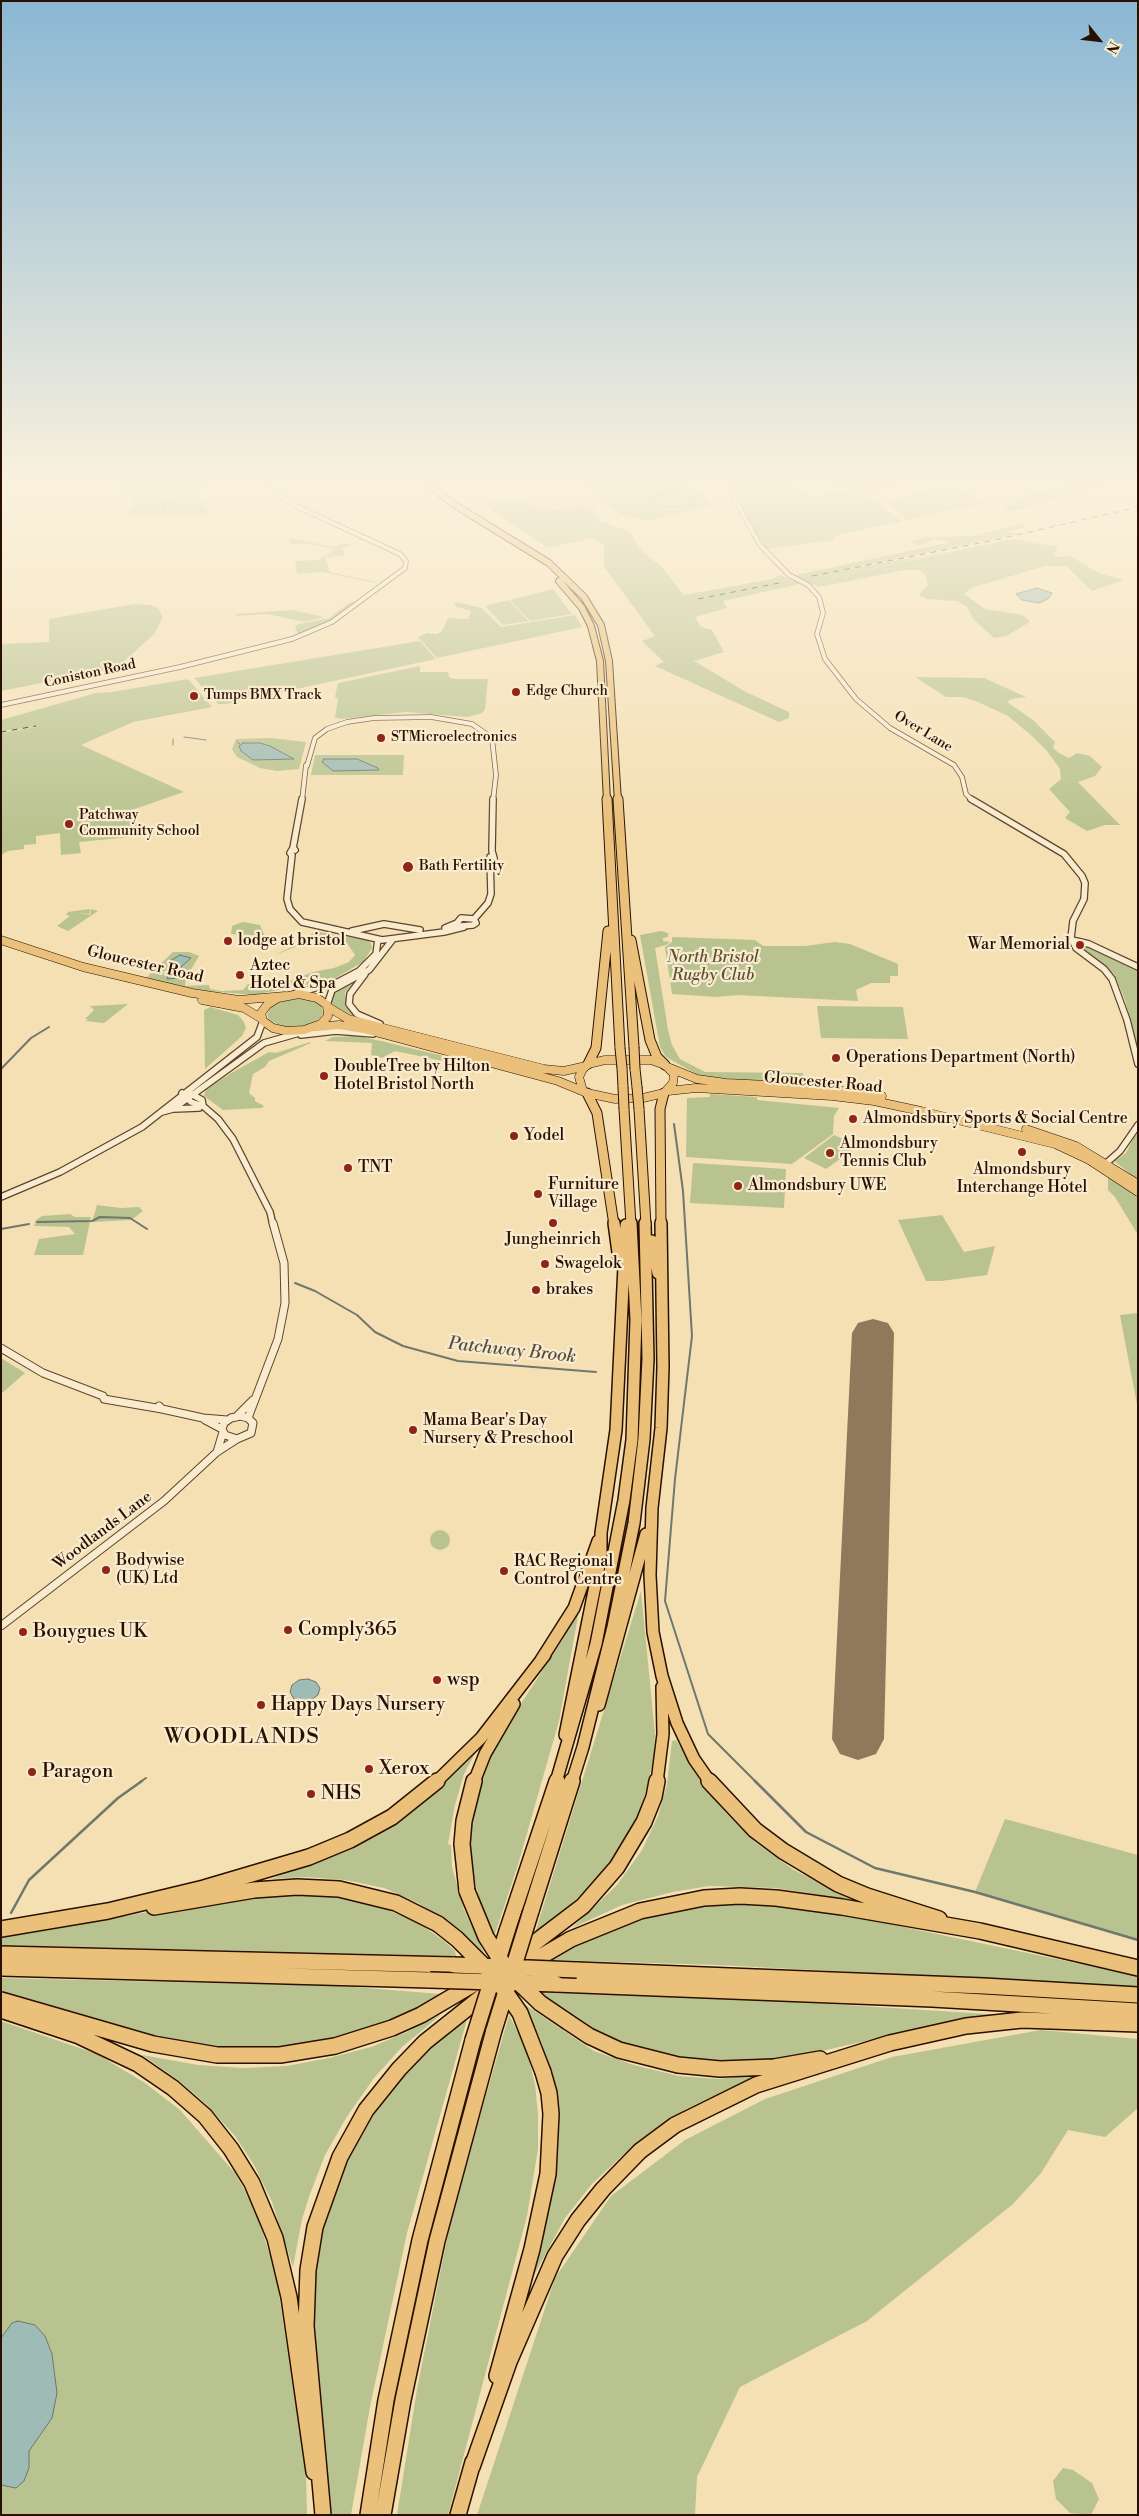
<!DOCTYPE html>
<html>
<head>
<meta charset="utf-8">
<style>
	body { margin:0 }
	#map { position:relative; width:1139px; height:2516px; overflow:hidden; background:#f5e0b4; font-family:"Libre Bodoni",serif }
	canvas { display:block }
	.frame { position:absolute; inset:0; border:2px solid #2a1000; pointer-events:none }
	.north { position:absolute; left:1074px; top:15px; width:50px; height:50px; -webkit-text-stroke:4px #f8ebce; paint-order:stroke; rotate:119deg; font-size:14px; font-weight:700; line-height:20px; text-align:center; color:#2a1000 }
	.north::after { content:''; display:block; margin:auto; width:18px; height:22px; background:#2a1000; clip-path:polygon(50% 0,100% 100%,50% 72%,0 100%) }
</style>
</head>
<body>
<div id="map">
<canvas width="1139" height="2516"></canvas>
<div class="frame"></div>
<div class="north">N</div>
</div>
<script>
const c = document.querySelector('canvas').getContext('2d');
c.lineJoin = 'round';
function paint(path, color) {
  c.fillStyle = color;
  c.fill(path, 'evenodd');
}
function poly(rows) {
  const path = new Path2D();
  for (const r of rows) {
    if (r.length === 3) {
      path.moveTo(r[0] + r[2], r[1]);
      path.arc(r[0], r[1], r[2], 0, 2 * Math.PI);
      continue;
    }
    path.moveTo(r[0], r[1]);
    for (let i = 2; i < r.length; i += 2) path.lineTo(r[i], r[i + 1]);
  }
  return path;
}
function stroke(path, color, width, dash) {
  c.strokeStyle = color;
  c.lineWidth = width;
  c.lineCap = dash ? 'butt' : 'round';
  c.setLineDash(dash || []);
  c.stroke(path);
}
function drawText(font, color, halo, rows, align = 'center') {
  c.font = font + ' "Libre Bodoni",serif';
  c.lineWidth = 4.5;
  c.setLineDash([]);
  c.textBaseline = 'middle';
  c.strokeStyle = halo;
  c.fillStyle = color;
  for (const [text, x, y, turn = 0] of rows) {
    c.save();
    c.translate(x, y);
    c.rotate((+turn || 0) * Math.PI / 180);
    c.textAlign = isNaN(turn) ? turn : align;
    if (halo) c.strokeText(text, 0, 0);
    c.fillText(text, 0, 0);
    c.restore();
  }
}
paint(poly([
	[121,478,208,478,198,495,210,513,153,515,126,514,134,505,131,504,131,501,134,496,117,494,122,485,118,481],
	[579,478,673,478,697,490,712,501,707,507,646,521,622,515,596,497],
	[825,478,930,478,863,493,902,521,837,535,833,540,767,549,743,514,737,498,735,485,788,483,810,497,848,490,837,487],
	[1086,478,1103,478,1114,483,1011,512,1002,507,1017,503,1010,500],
	[951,485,988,502,906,520,890,505,890,500],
	[492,501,519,501,557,510,577,505,593,508,599,521,629,531,642,551,662,567,684,595,772,579,780,575,800,584,723,601,727,608,695,617,701,627,712,630,724,652,694,661,746,692,789,712,789,718,779,722,655,666,664,662,642,641,655,636,604,567,604,545,592,538,548,548,486,506],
	[1020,524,1026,527,1006,532,1022,533,812,576,945,552,817,580,1012,539,1055,546,1058,550,1053,554,1055,557,1070,556,1101,574,1124,580,1092,591,1066,566,1045,566,971,588,964,594,985,609,1018,614,1026,617,1030,622,1006,636,994,638,974,620,967,607,957,601,927,599,919,595,928,585,926,576,920,570,905,570,819,587,808,583,796,575,951,542,934,539,919,546,910,542,925,537,973,536],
	[288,538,335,547,346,543,353,546,342,548,345,555,327,558,326,555,335,549,311,544,291,545],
	[325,555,330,572,377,582,375,583,322,572,297,574,295,561,319,560],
	[553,589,572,614,530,621,510,600],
	[509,600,528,621,503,625,485,606],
	[357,602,321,626,298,636,295,625,329,618,349,603],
	[456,602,482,608,501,627,575,615,582,627,437,658,418,637,427,633,437,634,442,631,448,618,468,619,471,611,454,606],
	[134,604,150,605,158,608,163,617,154,634,117,668,1,691,1,644,49,642,49,619],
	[292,610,324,617,304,622,267,614,236,616,236,614],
	[420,641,436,659,226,704,218,704,194,678],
	[420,666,420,672,448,672,449,677,453,679,488,679,485,709,482,713,468,717,406,712,341,719,335,717,338,699,335,697,338,683],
	[915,677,984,678,1026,697,1011,699,1007,702,1033,720,1055,742,1053,748,1059,753,1069,758,1077,753,1090,756,1102,767,1095,776,1078,782,1120,825,1105,825,1087,831,1065,818,1070,812,1049,789,1061,779,1060,769,1047,751,1032,736,1008,716,978,702,963,697,946,697],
	[188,679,212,707,133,722,81,745,184,792,123,813,150,835,79,842,81,853,61,855,60,833,36,836,36,844,24,845,24,849,8,851,1,855,1,733,36,727,1,731,1,720,96,693,112,692],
	[271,738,306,742,299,769,277,771,260,768,237,757,232,749,236,739],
	[315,755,404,755,403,775,311,775],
	[90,909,89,914,76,912,90,915,91,909,98,911,68,931,57,926,70,916,66,915,68,912],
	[243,922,260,925,265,936,231,934,232,926],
	[661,931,668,933,668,937,663,938,663,941,670,942,666,945,655,948,668,1030,672,1045,680,1059,705,1072,803,1073,804,1081,739,1080,700,1076,666,1057,660,1047,640,935],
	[319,932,367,940,371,943,372,948,363,962,332,980,253,995,198,990,146,978,173,952,189,952,199,956,186,978,185,986,209,985,210,989,221,991,243,990,248,984,282,984,313,972,334,968,349,962,355,955,347,943,327,938,311,941,272,956,296,945,313,933],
	[672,937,755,940,763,946,805,946,835,942,850,944,898,964,898,976,890,976,890,983,871,983,856,990,858,1001,737,995,717,997,672,994,665,947,672,942],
	[1081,943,1138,968,1138,1048,1125,1000,1114,974,1082,952,1077,945],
	[350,983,353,983,345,993,347,1007,364,1021,350,1017,332,1005,331,1000,335,992],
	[296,998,313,1000,321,1005,323,1013,320,1018,312,1024,296,1028,280,1026,269,1019,267,1015,271,1006,281,1000],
	[128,1004,104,1023,86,1021,88,1019,85,1019,94,1010,90,1006],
	[817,1006,903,1007,908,1039,821,1038],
	[210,1007,238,1015,244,1022,246,1028,242,1036,205,1069,204,1010],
	[356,1036,381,1041,481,1065,473,1074,471,1067,395,1051,382,1058,371,1055,372,1043,325,1041,333,1037],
	[310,1042,311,1043,269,1061,265,1067,253,1074,249,1093,255,1098,255,1101,264,1106,262,1108,223,1110,204,1096,206,1089,233,1072,269,1052,276,1053],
	[710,1094,757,1097,757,1100,839,1108,834,1116,833,1134,792,1164,686,1157,687,1098,710,1097],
	[1138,1134,1138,1180,1114,1161,1126,1153,1134,1137],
	[834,1135,857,1145,856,1148,826,1169,804,1158],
	[693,1163,786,1169,784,1208,690,1203],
	[1108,1176,1138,1196,1138,1235,1115,1197,1108,1190],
	[97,1205,121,1208,139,1207,143,1211,131,1220,92,1222],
	[70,1214,75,1217,91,1217,83,1255,34,1255,39,1239,75,1234,69,1227,34,1226,36,1220,42,1216],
	[942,1215,964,1252,995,1246,987,1275,941,1281,926,1281,898,1220],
	[1138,1313,1138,1410,1120,1315],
	[1,1358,25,1373,1,1394],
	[440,1540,10],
	[641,1591,655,1734,654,1759,639,1816,613,1861,597,1881,534,1936],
	[580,1605,559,1721,518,1865,494,1937,483,1913,469,1859,470,1824,477,1791,491,1755,507,1725,563,1639],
	[676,1740,701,1782,726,1813,756,1843,794,1870,856,1901,776,1888,709,1886,673,1892,622,1905,572,1928,617,1885,642,1850,658,1816,667,1784,672,1741],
	[476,1752,464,1774,455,1805,448,1844,451,1845,452,1867,464,1910,485,1955,446,1920,418,1903,384,1888,345,1880,306,1877,271,1879,331,1855,392,1825,437,1791],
	[1005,1819,1138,1855,1138,1940,975,1892],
	[265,1894,325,1895,381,1907,420,1924,444,1941,455,1951,456,1956,1,1945,1,1937,27,1934,225,1898],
	[761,1902,827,1911,1138,1976,1138,1987,717,1965,552,1960,589,1939,639,1918,703,1904],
	[1,1978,341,1986,441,1994,410,2013,364,2031,318,2043,268,2050,191,2047,1,1995],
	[537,1992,782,2001,1004,2015,927,2027,813,2053,746,2063,684,2060,619,2042,590,2029],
	[524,2004,594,2051,634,2065,679,2076,718,2079,760,2074,686,2109,624,2154,592,2184,565,2218,530,2283,554,2186,558,2154,559,2116,553,2084,542,2043],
	[442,2014,402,2047,374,2078,346,2118,325,2155,310,2194,302,2219,293,2267,272,2202,254,2165,235,2136,206,2104,177,2079,142,2055,198,2065,244,2068,287,2066,329,2058,371,2047,405,2033],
	[509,2015,522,2040,529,2060,535,2084,538,2114,538,2149,527,2216,448,2515,397,2515,417,2389,452,2214],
	[468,2016,407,2233,370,2407,351,2515,326,2515,313,2360,312,2282,320,2234,348,2155,374,2110,406,2069,409,2072,419,2058,445,2032],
	[1,2021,97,2054,145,2083,180,2110,235,2173,255,2209,276,2274,306,2475,307,2515,1,2515],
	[1041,2030,1138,2039,1138,2108,1105,2137,1068,2130,1041,2173,1013,2204,867,2321,740,2387,697,2477,695,2515,477,2515,555,2278,611,2196,685,2140,765,2099,892,2057],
	[1063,2468,1073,2470,1092,2483,1099,2499,1091,2515,1070,2513,1056,2499,1053,2481]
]), '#b9c38f');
const water = poly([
	[674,491,697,501,697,503,684,507,671,507,652,505,647,499,674,491],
	[1037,588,1052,593,1048,599,1039,603,1022,600,1016,594,1037,588],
	[243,743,260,743,270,746,294,759,253,760,241,751,239,746,243,743],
	[324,759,357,759,378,768,379,770,333,771,322,762,324,759],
	[180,955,191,958,181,967,185,973,179,978,167,979,170,961,180,955],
	[308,1679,316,1682,320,1688,318,1695,311,1700,302,1702,294,1699,290,1692,292,1685,299,1680,308,1679],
	[18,2321,35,2325,45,2336,52,2354,57,2393,52,2418,29,2451,29,2468,24,2481,16,2488,1,2485,1,2338,12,2323,18,2321]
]);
paint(water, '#9ebbb5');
stroke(water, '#70776d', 1);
stroke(poly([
	[166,503,148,499,150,494,166,485,170,478],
	[163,512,166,503,170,504,176,499,186,478],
	[184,737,206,740],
	[173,739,173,745],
	[237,742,240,744]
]), '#70776d', 1);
stroke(poly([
	[1,1069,31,1038,49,1027],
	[674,1124,683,1191,692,1336,675,1479,665,1601,708,1734,756,1782],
	[37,1222,92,1221,100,1217,130,1218,147,1229],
	[1,1229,29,1224],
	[295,1283,315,1291,357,1315,375,1332,403,1346,458,1361,596,1372],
	[140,1782,146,1778]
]), '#70776d', 2);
stroke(poly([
	[755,1781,806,1832,875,1868,975,1892,1138,1940],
	[11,1913,29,1880,118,1798,142,1781]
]), '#70776d', 2.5);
paint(poly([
	[873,1319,888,1323,894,1333,884,1739,876,1754,858,1760,840,1754,832,1739,852,1333,858,1323,873,1319]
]), '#90785a');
const minorFar2 = poly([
	[732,478,730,491,760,545,789,575,808,585,819,597,823,613,817,634,825,659,856,699,890,728,954,765,962,777,966,794,973,801],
	[1,705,180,667,292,639,332,622,405,568,406,561,400,554,296,506,280,496,266,478],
	[307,766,315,738,327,729,347,722,374,718,431,717,472,724,492,738,496,775,493,801],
	[302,801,306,765]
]);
const minorFar1 = poly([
	[971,799,1064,854,1082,876,1085,883,1084,899,1073,921,1071,938,1076,948,1104,969,1112,979,1127,1020,1138,1064],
	[293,848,290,853,292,855,287,899,290,909,302,922,382,940,444,932,464,927],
	[295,850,293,848,302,799],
	[492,859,494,858,492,851,493,799],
	[474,919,488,903,491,894,490,857],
	[461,926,473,925,476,923,474,919],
	[445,928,457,923,461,918,474,919],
	[352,931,384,924,420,930],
	[1072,940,1089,944,1138,967],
	[365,974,350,994,349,1004,357,1014,380,1024],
	[296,993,338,982,359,971,376,954,378,939],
	[327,1005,332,990,369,970,393,939],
	[301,1035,336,1031,373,1034],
	[182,1093,191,1102,203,1106,218,1119,233,1139,270,1212,273,1225],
	[191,1094,202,1100,203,1106],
	[174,1109,199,1108],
	[162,1112,173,1109,264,1043,306,1031],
	[1103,1166,1120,1151,1138,1125],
	[1,1197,60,1172,142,1127,257,1037,263,1021]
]);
const minor = poly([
	[1,1348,43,1373,103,1396,104,1399,162,1409],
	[159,1406,162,1409,203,1418,227,1420],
	[240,1416,248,1418,253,1423,251,1433,237,1439,225,1435,222,1429,224,1423,231,1418,240,1416],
	[236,1417,253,1400],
	[248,1418,278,1339,285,1303,284,1263,273,1223],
	[205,1420,222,1429],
	[217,1452,223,1432],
	[1,1626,164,1501,217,1452,237,1439]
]);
const major = poly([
	[1,940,83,967,192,993,239,1000,285,996],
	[299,994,317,998,327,1005,328,1016,321,1024,304,1030,286,1031,273,1028,263,1021,261,1013,267,1005,278,998,299,994],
	[202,1000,244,1008,262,1019],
	[328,1007,348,1019,544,1069,564,1071,586,1066],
	[316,1027,339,1025,364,1029,558,1081,587,1093,615,1099,643,1098,664,1093,673,1083,674,1074,665,1065,651,1060,605,1060,588,1064,583,1069,579,1077,583,1091],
	[670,1068,697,1079,726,1083,810,1087,882,1096],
	[668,1091,696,1088,832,1096,874,1101,921,1111,1055,1144,1089,1160,1138,1192],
	[1026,1129,1076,1146,1138,1184]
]);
const highwayFar3 = poly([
	[420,478,455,505,549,563,584,597,601,625,609,661,618,801],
	[559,581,582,608,591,626,600,661,607,801]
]);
const highwayFar2 = poly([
	[607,799,620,1048],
	[618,799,634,1047],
	[631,940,650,1040,657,1057,665,1065],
	[588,1064,596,1048,608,931],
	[622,1068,623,1087],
	[635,1069,637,1087],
	[587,1093,597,1113,614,1225],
	[624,1109,631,1225],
	[639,1109,646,1225],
	[661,1225,660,1109,664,1093]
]);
const highwayFar1 = poly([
	[614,1223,619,1260],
	[661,1223,663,1367,661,1428,652,1508,650,1575,653,1632,662,1676,677,1723,694,1759,710,1782],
	[652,1241,658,1273],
	[541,1660,574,1608,598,1541],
	[599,1705,646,1534],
	[565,1735,601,1556,601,1533,616,1430,626,1225],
	[436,1782,481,1738,545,1655],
	[474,1782,485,1754,514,1704],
	[556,1782,596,1644,624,1500,632,1440,636,1320,631,1223],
	[572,1782,583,1747,613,1627,634,1523,644,1439,648,1359,645,1223],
	[657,1782,663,1734,662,1687]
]);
const highway = poly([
	[709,1781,755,1830,783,1851,838,1884,867,1896,939,1919],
	[467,1891,462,1844,464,1821,474,1781],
	[154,1907,254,1890,297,1887,339,1889,396,1903,438,1924],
	[531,1911,572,1781],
	[1,1929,108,1911,204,1888,309,1857,350,1840,392,1817,437,1781],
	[507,1931,557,1781],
	[1,1954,454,1965],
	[516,1957,583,1906,617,1867,644,1822,654,1797,657,1781],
	[523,1967,571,1939,640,1911,704,1898,740,1896,776,1898,842,1907,980,1931,1138,1968],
	[1,1968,430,1980],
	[577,1970,984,1986,1138,1995],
	[556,1984,932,1999,1138,2011],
	[1,2000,153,2044,217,2055,280,2055,335,2046,392,2028,421,2015,477,1982],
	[1,2010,79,2036,138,2064,173,2088,205,2116,231,2149,252,2183,275,2238,289,2297,314,2472],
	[568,2022,589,2036,619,2050,678,2065,720,2069,774,2067,820,2059],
	[497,2376,532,2249,548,2174,551,2114,549,2093,543,2072],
	[472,2467,509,2362,555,2256,578,2220,603,2189,640,2151,675,2125,756,2085,890,2043,966,2026,1022,2020,1138,2024],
	[323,2515,306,2326,308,2270,315,2227,340,2157,366,2110,399,2069,425,2042,489,1991],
	[368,2515,386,2400,420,2240,473,2040],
	[383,2515,403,2400,437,2241,494,2030],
	[458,2515,473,2462]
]);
stroke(minorFar2, '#5d442d', 5.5);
stroke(minorFar1, '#5d442d', 8);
stroke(minor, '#5d442d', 9);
stroke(major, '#2a1000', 9);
stroke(highwayFar3, '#2a1000', 8);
stroke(highwayFar2, '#2a1000', 11);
stroke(highwayFar1, '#2a1000', 14);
stroke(highway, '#2a1000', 18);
stroke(minorFar2, '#f8ebce', 4);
stroke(minorFar1, '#f8ebce', 5.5);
stroke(minor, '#f8ebce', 7);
stroke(major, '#eac07a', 8);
stroke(highwayFar3, '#eac07a', 6);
stroke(highwayFar2, '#eac07a', 9);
stroke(highwayFar1, '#eac07a', 11);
stroke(highway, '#eac07a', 15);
stroke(poly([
	[812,576,995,540,1138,507],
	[698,599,784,582],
	[1,732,36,726]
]), '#2a1000', 1, [5.5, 5.5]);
const highwayBridgeFar1 = poly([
	[634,1047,635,1069],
	[620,1048,622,1068],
	[623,1087,624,1109],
	[637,1087,639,1109]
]);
const highwayBridge = poly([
	[467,1891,486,1937,509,1973,540,2003,568,2022],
	[438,1924,457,1939,495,1977,520,2013,543,2072],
	[498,1960,507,1931],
	[454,1965,577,1970],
	[430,1980,556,1984],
	[494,2030,531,1911],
	[473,2040,493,1976]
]);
stroke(highwayBridgeFar1, '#2a1000', 11, []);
stroke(highwayBridge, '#2a1000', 18, []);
stroke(highwayBridgeFar1, '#eac07a', 9);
stroke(highwayBridge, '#eac07a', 15);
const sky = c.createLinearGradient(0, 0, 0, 830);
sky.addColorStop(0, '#8ab7d4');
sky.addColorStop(0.58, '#faf1dd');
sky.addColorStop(1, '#faf1dd00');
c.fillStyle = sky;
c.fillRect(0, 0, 1139, 830);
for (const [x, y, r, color] of [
	[516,692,5,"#8f2418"],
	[194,696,5,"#8f2418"],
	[381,738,5,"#8f2418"],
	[69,824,5,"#8f2418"],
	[408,867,6,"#8f2418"],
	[228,941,5,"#8f2418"],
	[1080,945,5,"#8f2418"],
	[240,975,5,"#8f2418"],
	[836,1058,5,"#8f2418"],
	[324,1076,5,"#8f2418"],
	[853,1119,5,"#8f2418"],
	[514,1136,5,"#8f2418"],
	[1022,1152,5,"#8f2418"],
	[830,1153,5,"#8f2418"],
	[348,1168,5,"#8f2418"],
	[738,1186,5,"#8f2418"],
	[538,1194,5,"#8f2418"],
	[553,1223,5,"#8f2418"],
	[545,1264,5,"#8f2418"],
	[536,1290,5,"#8f2418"],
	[413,1430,5,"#8f2418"],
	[106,1570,5,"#8f2418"],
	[504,1571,5,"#8f2418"],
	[288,1630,5,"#8f2418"],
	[23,1632,5,"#8f2418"],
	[437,1680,5,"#8f2418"],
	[261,1705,5,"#8f2418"],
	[369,1769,5,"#8f2418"],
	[32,1772,5,"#8f2418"],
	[311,1794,5,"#8f2418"]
]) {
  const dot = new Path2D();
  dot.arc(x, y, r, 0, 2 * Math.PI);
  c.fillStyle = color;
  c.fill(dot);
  stroke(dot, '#f8ebce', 2);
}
drawText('14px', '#2a1000', '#f8ebce', [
	["Coniston Road",90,674,-12],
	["Over Lane",923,732,31]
]);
drawText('14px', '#2a1000', '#f8ebce', [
	["Edge Church",526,692],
	["Tumps BMX Track",204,696],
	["STMicroelectronics",391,738],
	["Patchway",79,816],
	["Community School",79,832],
	["Bath Fertility",419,867]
], 'left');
drawText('16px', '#2a1000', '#f8ebce', [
	["lodge at bristol",238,941],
	["War Memorial",1070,945,"right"],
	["Aztec",250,966],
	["Hotel & Spa",250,984],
	["Operations Department (North)",846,1058],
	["DoubleTree by Hilton",334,1067],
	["Hotel Bristol North",334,1085],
	["Almondsbury Sports & Social Centre",863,1119],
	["Yodel",524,1136],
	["Almondsbury",840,1144],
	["Tennis Club",840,1162],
	["TNT",358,1168],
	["Almondsbury",1022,1170,"center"],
	["Interchange Hotel",1022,1188,"center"],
	["Furniture",548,1185],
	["Village",548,1203],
	["Almondsbury UWE",748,1186],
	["Jungheinrich",553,1240,"center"],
	["Swagelok",555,1264],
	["brakes",546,1290],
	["Mama Bear's Day",423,1421],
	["Nursery & Preschool",423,1439],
	["Bodywise",116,1561],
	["(UK) Ltd",116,1579],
	["RAC Regional",514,1562],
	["Control Centre",514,1580]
], 'left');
drawText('italic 16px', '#5c4f32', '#f8ebce', [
	["North Bristol",713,958],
	["Rugby Club",713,976]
]);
drawText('16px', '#2a1000', '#f8ebce', [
	["Gloucester Road",145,965,13],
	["Gloucester Road",823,1083,5],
	["Woodlands Lane",103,1531,-37]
]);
drawText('italic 18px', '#534c3f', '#f8ebce', [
	["Patchway Brook",512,1351,6]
]);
drawText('19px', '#2a1000', '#f8ebce', [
	["Comply365",298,1630],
	["Bouygues UK",33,1632],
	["wsp",447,1680],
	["Happy Days Nursery",271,1705],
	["Xerox",379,1769],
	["Paragon",42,1772],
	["NHS",321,1794]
], 'left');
c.letterSpacing = '1px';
drawText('22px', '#2a1000', '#f8ebce', [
	["WOODLANDS",242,1738]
]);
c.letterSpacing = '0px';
</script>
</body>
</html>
